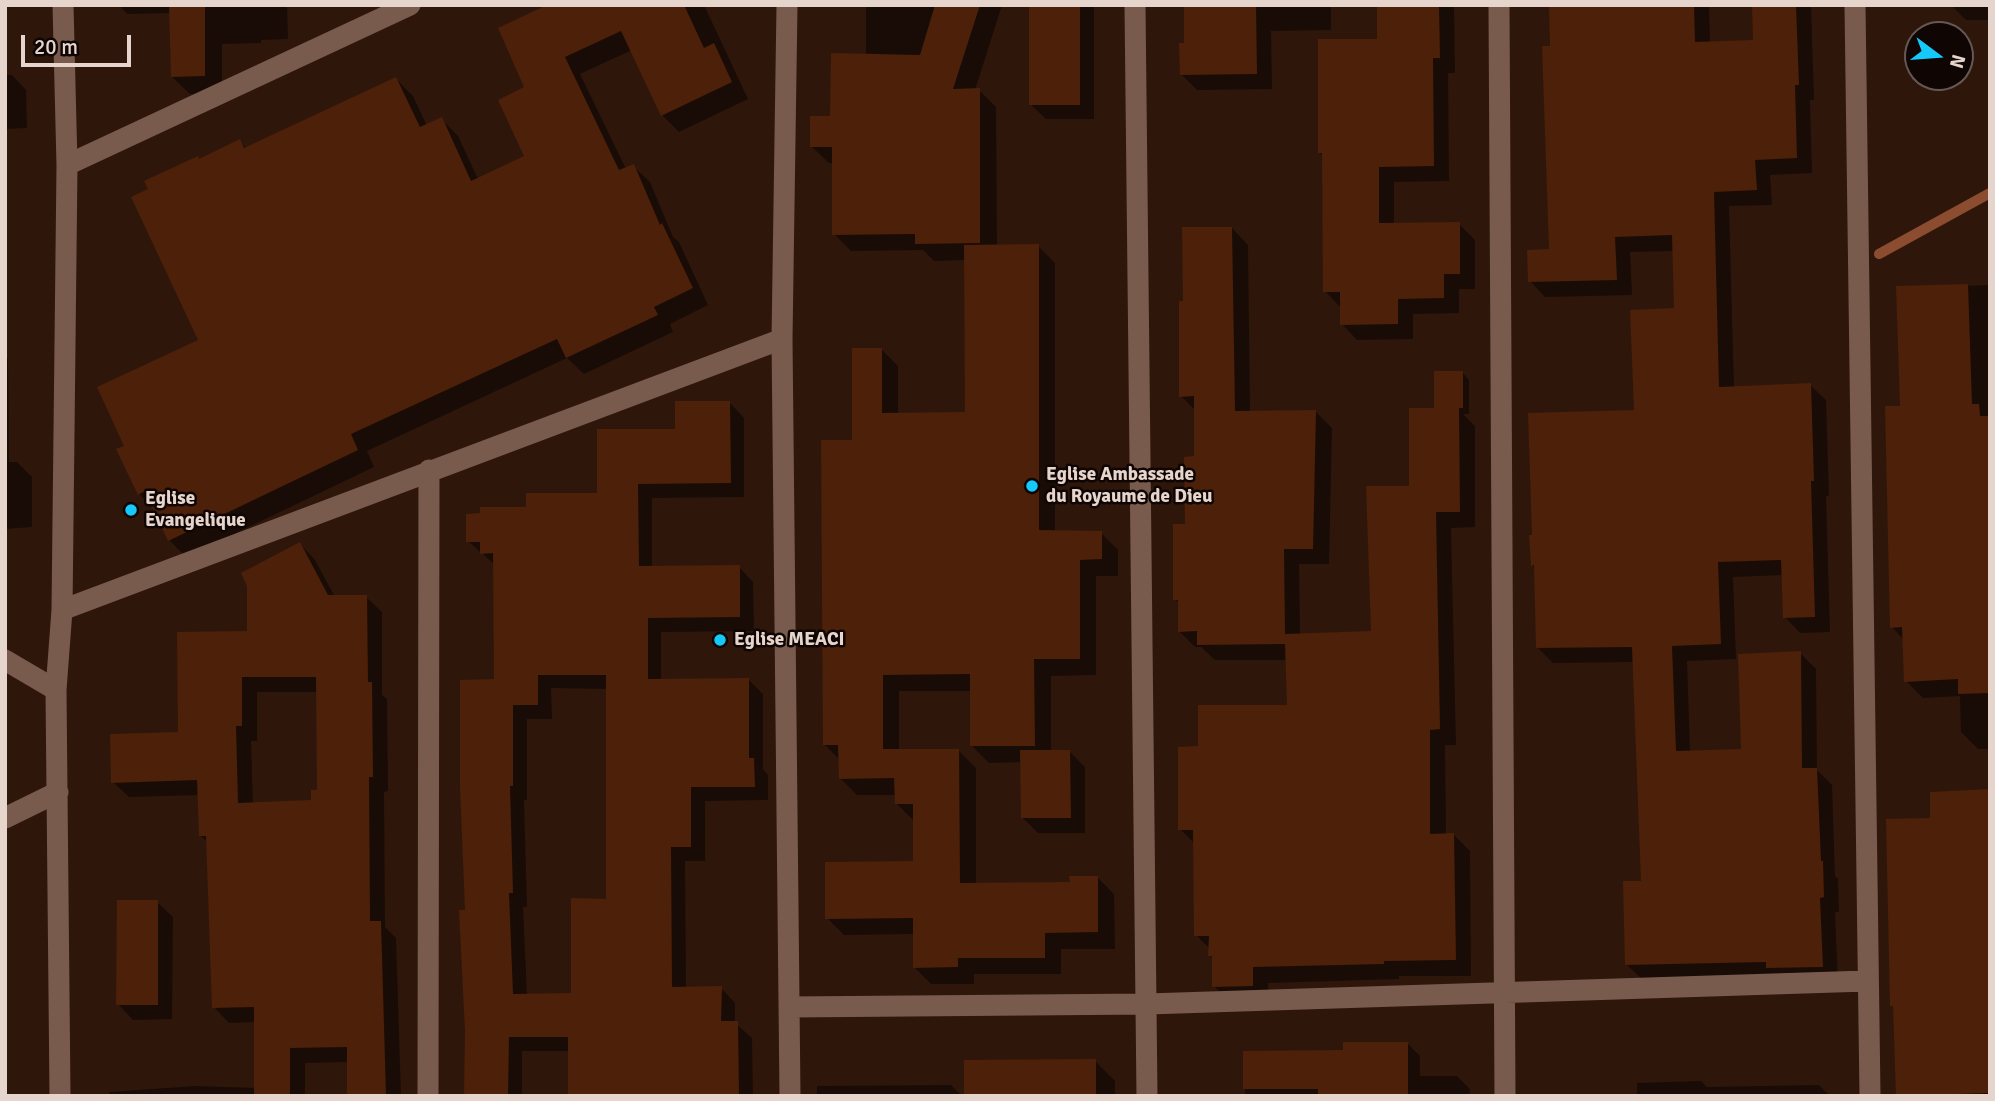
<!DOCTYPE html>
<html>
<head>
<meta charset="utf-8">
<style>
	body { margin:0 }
	#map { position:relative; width:1995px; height:1101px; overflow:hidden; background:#2f160b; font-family:Signika,sans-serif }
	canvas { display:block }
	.frame { position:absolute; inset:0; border:7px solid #e6d5cd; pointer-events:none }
	.north { position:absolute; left:1904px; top:21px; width:70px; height:70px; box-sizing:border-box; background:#0f0503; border:2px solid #655854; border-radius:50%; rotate:106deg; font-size:19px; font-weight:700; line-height:28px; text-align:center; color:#e6d5cd }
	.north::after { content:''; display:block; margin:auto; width:24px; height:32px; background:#15cafb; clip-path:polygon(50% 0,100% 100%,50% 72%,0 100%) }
	.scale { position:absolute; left:21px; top:35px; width:110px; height:32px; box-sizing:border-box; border:4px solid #e6d5cd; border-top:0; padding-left:9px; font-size:21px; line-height:24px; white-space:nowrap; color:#e6d5cd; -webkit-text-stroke:5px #0f0503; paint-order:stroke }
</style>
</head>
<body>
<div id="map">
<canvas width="1995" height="1101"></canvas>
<div class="frame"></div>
<div class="north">N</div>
<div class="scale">20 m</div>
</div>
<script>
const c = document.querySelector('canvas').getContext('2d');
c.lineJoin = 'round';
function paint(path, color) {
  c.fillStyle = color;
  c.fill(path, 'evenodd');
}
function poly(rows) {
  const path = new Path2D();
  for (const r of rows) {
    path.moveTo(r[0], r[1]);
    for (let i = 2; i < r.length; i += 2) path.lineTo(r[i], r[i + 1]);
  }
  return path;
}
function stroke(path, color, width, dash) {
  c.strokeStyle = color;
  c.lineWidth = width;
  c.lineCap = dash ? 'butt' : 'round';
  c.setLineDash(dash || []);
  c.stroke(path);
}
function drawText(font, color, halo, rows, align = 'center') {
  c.font = font + ' Signika,sans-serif';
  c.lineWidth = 5;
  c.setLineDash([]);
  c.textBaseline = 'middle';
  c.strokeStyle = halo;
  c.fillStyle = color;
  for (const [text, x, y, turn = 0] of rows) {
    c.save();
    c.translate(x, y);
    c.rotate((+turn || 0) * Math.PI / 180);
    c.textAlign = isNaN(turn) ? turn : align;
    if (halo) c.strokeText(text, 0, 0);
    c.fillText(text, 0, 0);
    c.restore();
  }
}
paint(poly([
	[119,5,287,5,288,39,261,40,261,43,222,44,222,93,190,94,172,77,171,13,127,14],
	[551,5,704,5,748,99,679,132,662,115,632,50,580,74,626,169,633,166,650,182,673,237,679,242,708,305,670,324,673,332,584,374,567,358,367,451,374,467,186,557,169,540,156,510,139,494,126,446,201,341,200,161,240,142,247,149,396,79,413,96,427,126,441,119,458,136,478,179,526,157,527,88],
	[866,5,1002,5,975,90,979,90,996,107,997,246,1038,246,1055,263,1055,532,1101,533,1118,550,1118,576,1096,576,1096,675,1051,676,1051,752,1070,752,1085,767,1085,833,1038,833,1022,817,1022,762,989,763,972,746,972,691,899,691,899,751,959,751,976,768,976,884,1071,883,1097,877,1114,894,1115,949,1061,949,1061,974,974,974,974,984,931,984,914,967,914,934,844,935,827,918,914,862,913,820,896,803,896,795,857,795,840,778,840,760,824,744,854,442,881,349,898,366,898,415,966,414,966,260,934,261,923,250,851,251,834,234,834,163,829,163,811,146,831,117,866,56],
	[1030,5,1094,5,1094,119,1046,119,1031,105],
	[1186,5,1331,5,1331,30,1271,31,1272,89,1197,90,1181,74,1186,45],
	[1379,5,1454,5,1455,73,1448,73,1449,181,1394,182,1394,225,1459,224,1475,240,1475,289,1459,289,1459,313,1413,314,1413,339,1357,340,1342,324,1340,307,1325,291,1324,157,1319,152,1379,40],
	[1550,5,1709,5,1710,43,1755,42,1753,5,1811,5,1814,100,1810,100,1812,173,1770,175,1772,205,1729,206,1734,388,1810,385,1826,400,1829,496,1826,496,1830,632,1800,633,1785,617,1783,575,1733,577,1736,659,1687,661,1690,752,1742,750,1800,653,1816,669,1817,770,1832,785,1835,876,1838,879,1839,912,1835,912,1838,981,1643,980,1627,965,1643,882,1635,662,1553,663,1537,647,1535,568,1532,565,1635,411,1676,310,1674,251,1630,252,1632,295,1545,297,1530,281,1551,251],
	[1951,5,1990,5,1990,20,1966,20],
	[5,75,12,75,26,90,27,128,5,129],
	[1232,228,1248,245,1250,412,1316,412,1332,428,1329,564,1299,564,1300,635,1373,633,1411,488,1438,410,1462,372,1469,380,1469,414,1463,414,1475,426,1475,527,1451,528,1456,745,1445,745,1446,835,1454,835,1470,851,1471,976,1399,976,1399,979,1268,983,1269,1002,1230,1002,1214,986,1214,959,1210,956,1210,949,1196,935,1195,844,1180,829,1200,748,1289,706,1287,660,1215,660,1201,647,1195,647,1179,631,1180,604,1175,599,1196,458,1196,411,1181,396,1184,303],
	[1990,285,1990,749,1978,749,1961,732,1960,696,1923,698,1906,681,1904,640,1892,627,1902,407,1898,288],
	[5,356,8,359,9,462,17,462,32,477,32,527,5,529],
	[730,403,744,418,744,497,652,498,652,567,739,567,753,582,754,631,661,632,661,680,748,679,763,694,763,769,768,775,768,800,705,801,705,861,685,861,686,988,721,988,735,1003,735,1023,752,1038,753,1096,569,1096,569,1051,522,1051,522,1096,466,1096,467,911,495,681,495,565,468,541,528,508,598,495,677,431],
	[551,688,608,689,608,900,572,995,527,996,523,907,527,907,524,800,527,800,527,719,552,719],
	[300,544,315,560,335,597,366,597,382,612,382,695,387,699,388,791,384,792,385,927,396,938,401,1096,349,1096,348,1062,305,1063,305,1096,109,1096,109,1092,196,1086,256,1088,255,1022,229,1023,214,1007,208,842,201,836,200,795,129,797,113,782,180,733,249,633],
	[257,692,318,692,319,792,313,802,253,804,251,741,257,741],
	[1990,791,1990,1096,1898,1096,1932,820],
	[157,902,173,917,172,1019,133,1020,118,1004],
	[1407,1043,1420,1056,1420,1076,1457,1076,1470,1089,1469,1096,1245,1096,1245,1052,1345,1052],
	[1095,1061,1115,1081,1115,1096,966,1096],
	[1701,1081,1707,1087,1819,1085,1830,1096,1637,1096,1637,1083],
	[951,1085,962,1096,817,1096,817,1086]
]), '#0007');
stroke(poly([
	[1879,254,1990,193]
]), '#8b4c2f', 10);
paint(poly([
	[547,5,684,5,704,48,714,43,732,82,661,116,621,31,565,57,619,170,634,164,660,225,662,223,693,288,654,307,658,315,566,358,557,339,351,434,358,450,168,541,145,491,138,495,116,449,124,446,97,387,198,340,131,197,148,189,144,181,198,156,199,159,240,139,244,148,396,77,420,127,442,117,471,181,524,156,498,100,524,87,498,28],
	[935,5,980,5,953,89,980,88,980,243,915,244,915,234,832,235,832,147,810,147,810,116,830,116,831,53,920,55],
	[1029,5,1080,5,1080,105,1029,105],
	[1184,5,1256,5,1257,74,1180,75,1179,43,1184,43],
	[1377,5,1439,5,1440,58,1433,58,1434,166,1379,167,1379,223,1460,222,1460,274,1444,274,1444,298,1398,299,1398,324,1340,325,1340,292,1323,292,1322,153,1318,153,1318,39,1377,39],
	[1549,5,1694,5,1695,42,1753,40,1752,5,1796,5,1799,85,1795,85,1797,158,1755,160,1757,190,1714,192,1719,387,1811,383,1814,481,1811,481,1815,617,1783,618,1781,560,1718,562,1721,644,1672,646,1676,751,1741,749,1738,654,1801,651,1802,768,1817,768,1821,861,1823,861,1824,897,1820,898,1823,967,1766,968,1766,962,1625,965,1623,881,1641,881,1632,647,1536,648,1534,565,1531,566,1529,535,1532,535,1528,413,1634,410,1630,310,1674,308,1672,235,1615,237,1617,280,1528,282,1527,250,1549,249,1542,46,1550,46],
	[205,6,205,76,171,77,169,7],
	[1182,227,1232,227,1235,411,1316,410,1313,549,1284,549,1285,634,1371,631,1366,486,1409,486,1409,408,1459,408,1460,512,1436,512,1440,729,1430,730,1430,834,1454,833,1456,960,1384,961,1384,964,1253,967,1253,986,1212,987,1212,956,1208,956,1209,936,1194,936,1193,830,1178,830,1178,747,1198,746,1198,705,1287,705,1285,644,1197,645,1197,631,1178,632,1178,600,1173,600,1173,524,1185,524,1184,457,1194,456,1194,396,1179,397,1179,301,1183,301],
	[1039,244,1039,530,1102,531,1102,559,1080,560,1080,659,1034,659,1035,746,970,746,970,674,883,675,883,749,959,749,960,883,1070,882,1069,876,1098,876,1098,932,1045,933,1045,958,958,958,958,967,913,968,913,918,825,919,825,862,913,861,913,804,895,804,894,778,839,779,838,745,823,745,821,440,852,440,852,348,882,348,882,413,965,412,964,245],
	[1968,284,1972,404,1979,404,1980,416,1990,416,1990,693,1958,694,1958,679,1904,682,1902,627,1890,628,1885,406,1900,406,1896,286],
	[1434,371,1463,371,1463,408,1434,408],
	[675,401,730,401,731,483,638,484,639,566,740,565,740,617,648,618,648,679,749,678,749,758,754,758,755,787,691,787,691,847,671,847,672,987,722,986,721,1021,738,1021,739,1096,568,1096,568,1037,509,1037,508,1096,464,1096,465,1031,459,910,465,910,460,787,460,680,494,679,493,553,480,554,480,542,466,542,466,514,480,513,480,507,526,507,526,493,597,493,597,429,675,429],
	[538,675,606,675,606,899,571,898,571,993,513,994,509,893,513,893,510,786,513,786,513,705,538,705],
	[300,542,328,595,367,595,368,682,372,682,373,777,369,777,370,921,381,921,386,1096,347,1096,347,1047,290,1048,290,1096,254,1096,254,1007,212,1008,206,836,199,836,197,780,111,783,110,734,178,732,177,632,247,631,247,586,241,573],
	[242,677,316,677,317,790,311,790,311,800,238,803,236,726,242,726],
	[1020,750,1070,750,1071,818,1021,818],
	[1990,789,1990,1093,1896,1096,1893,1006,1890,1006,1886,819,1930,818,1930,792],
	[117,900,158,900,158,1005,116,1005],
	[1343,1042,1408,1042,1408,1096,1318,1096,1318,1089,1243,1089,1243,1051,1343,1050],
	[1096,1059,1096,1096,964,1096,964,1060]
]), '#4d2009');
stroke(poly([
	[787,5,782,339,790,1096],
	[1135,5,1147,1096],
	[1499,5,1505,1096],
	[1855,5,1870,1096],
	[67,165,410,5],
	[62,610,782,339],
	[5,660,56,690],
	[5,818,58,792],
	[790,1007,1147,1004,1867,981],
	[60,1096,56,690,62,610,67,165,63,5],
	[428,1096,429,470]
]), '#795b4e', 21);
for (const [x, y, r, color] of [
	[1032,486,7,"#15cafb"],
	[131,510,7,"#15cafb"],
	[720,640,7,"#15cafb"]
]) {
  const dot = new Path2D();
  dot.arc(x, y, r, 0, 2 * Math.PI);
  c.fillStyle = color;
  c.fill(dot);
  stroke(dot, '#0f0503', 2.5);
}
drawText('bold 19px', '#e6d5cd', '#0f0503', [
	["Eglise Ambassade",1046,475],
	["du Royaume de Dieu",1046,497],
	["Eglise",145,499],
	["Evangelique",145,521],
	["Eglise MEACI",734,640]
], 'left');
</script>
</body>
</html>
